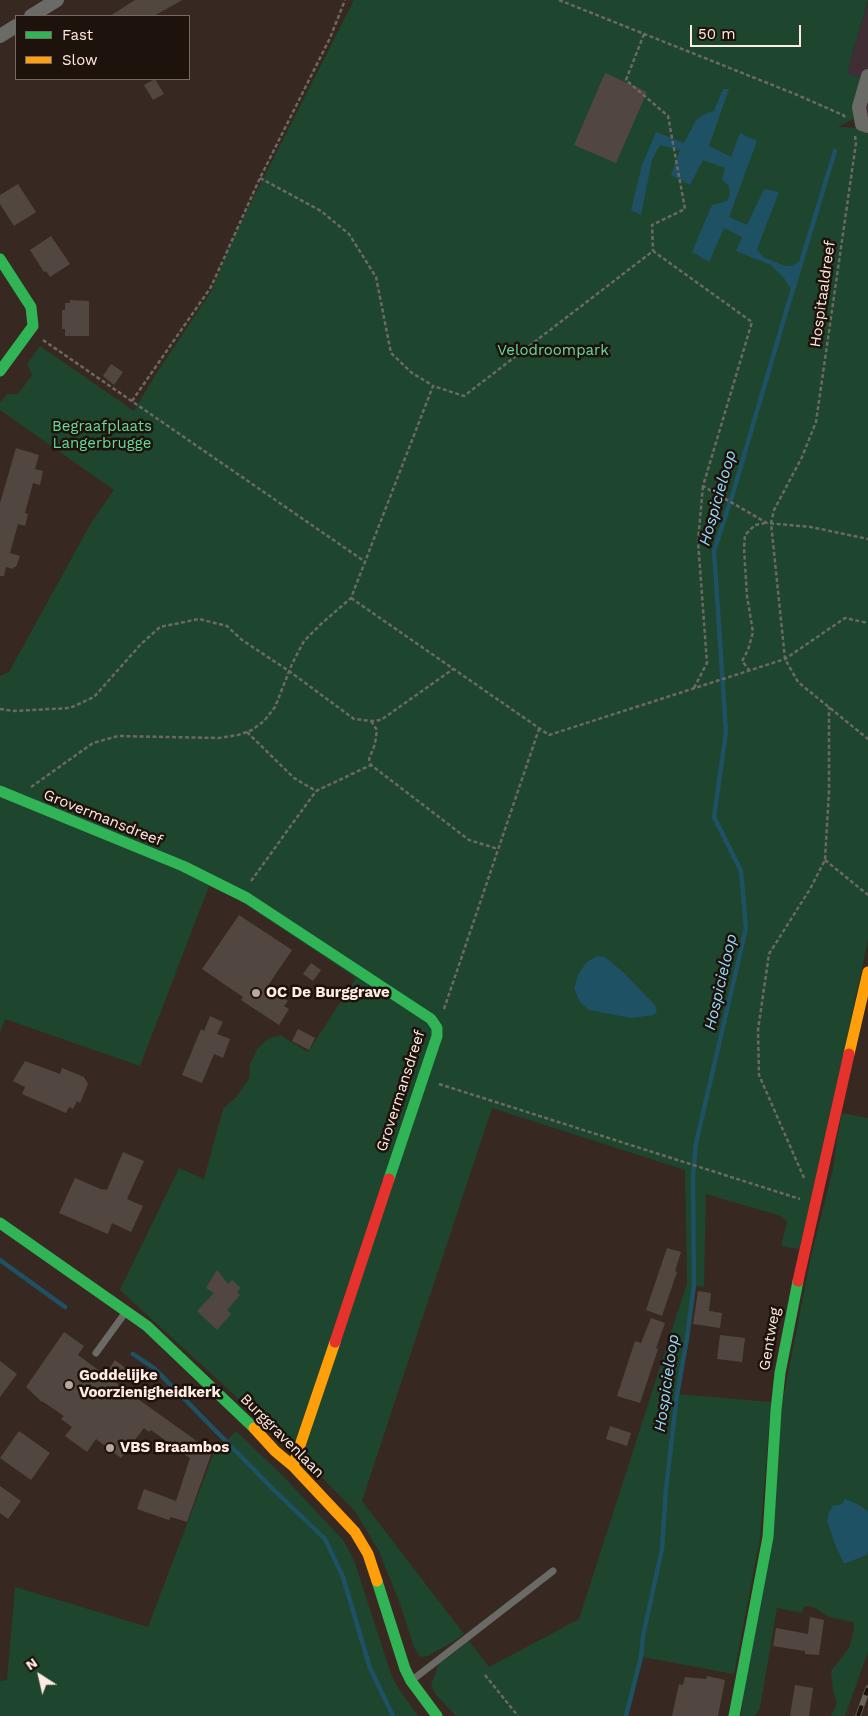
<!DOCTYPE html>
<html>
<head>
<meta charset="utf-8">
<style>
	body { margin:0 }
	#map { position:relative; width:868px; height:1716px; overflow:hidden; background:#372922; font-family:"Work Sans",sans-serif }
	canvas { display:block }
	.legend { position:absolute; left:15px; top:15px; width:175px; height:65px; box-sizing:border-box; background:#1e120d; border:1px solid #786963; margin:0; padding:6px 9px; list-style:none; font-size:15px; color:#feebe3 }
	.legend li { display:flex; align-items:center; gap:10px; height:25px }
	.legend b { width:25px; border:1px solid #786963 }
	.north { position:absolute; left:15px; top:1651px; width:50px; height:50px; -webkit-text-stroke:4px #1e120d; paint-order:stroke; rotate:325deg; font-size:14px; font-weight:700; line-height:20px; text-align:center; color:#feebe3 }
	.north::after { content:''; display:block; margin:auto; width:18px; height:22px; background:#feebe3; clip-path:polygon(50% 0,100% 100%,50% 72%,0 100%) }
	.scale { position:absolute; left:690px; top:25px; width:111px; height:22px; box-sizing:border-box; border:2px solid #feebe3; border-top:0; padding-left:6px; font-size:15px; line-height:18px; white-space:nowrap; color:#feebe3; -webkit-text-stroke:4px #1e120d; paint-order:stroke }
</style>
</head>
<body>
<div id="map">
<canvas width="868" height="1716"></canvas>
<ul class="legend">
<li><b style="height:6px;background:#30b455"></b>Fast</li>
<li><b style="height:6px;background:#ff9f0a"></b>Slow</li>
</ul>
<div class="north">N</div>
<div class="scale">50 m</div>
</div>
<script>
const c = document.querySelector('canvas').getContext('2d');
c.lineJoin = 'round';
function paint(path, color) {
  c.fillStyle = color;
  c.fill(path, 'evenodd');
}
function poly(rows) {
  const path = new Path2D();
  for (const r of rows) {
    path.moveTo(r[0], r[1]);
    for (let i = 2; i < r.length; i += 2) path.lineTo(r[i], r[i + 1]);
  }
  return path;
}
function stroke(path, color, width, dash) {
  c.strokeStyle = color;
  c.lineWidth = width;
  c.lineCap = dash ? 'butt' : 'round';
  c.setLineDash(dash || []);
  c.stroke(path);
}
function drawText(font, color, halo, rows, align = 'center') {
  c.font = font + ' "Work Sans",sans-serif';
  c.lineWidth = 5;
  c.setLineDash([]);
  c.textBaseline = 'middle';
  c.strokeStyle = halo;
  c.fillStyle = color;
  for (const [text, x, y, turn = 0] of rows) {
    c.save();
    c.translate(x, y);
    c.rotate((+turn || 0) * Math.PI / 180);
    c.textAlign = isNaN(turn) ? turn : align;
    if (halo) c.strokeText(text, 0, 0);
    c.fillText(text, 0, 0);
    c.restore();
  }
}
paint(poly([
	[868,2,868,122,855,118,854,100,861,78,847,73]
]), '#402e35');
paint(poly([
	[354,0,868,0,847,73,861,78,854,100,855,118,838,127,859,128,868,132,868,940,813,1195,799,1249,781,1246,787,1222,781,1216,706,1194,704,1287,694,1285,687,1338,677,1394,771,1402,760,1538,734,1674,642,1657,626,1716,456,1716,435,1694,431,1685,439,1664,469,1641,489,1667,579,1619,687,1283,685,1170,492,1108,362,1501,464,1634,454,1641,428,1656,420,1657,414,1647,401,1607,379,1551,355,1511,305,1460,120,1290,179,1168,204,1179,223,1109,236,1097,249,1079,250,1064,258,1048,268,1039,280,1035,308,1052,356,978,239,900,209,886,140,1066,5,1019,0,1033,0,676,9,672,91,523,114,490,0,410,0,403,7,394,18,394,32,375,27,364,40,346,134,411,154,377,212,290,234,236],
	[605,957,623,972,655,1005,657,1011],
	[842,1113,868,1118,868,1511,859,1505,842,1504,827,1521,835,1545,844,1564,867,1555,868,1552,868,1652,845,1716,831,1716,837,1704,833,1691,831,1671,849,1648,854,1630,853,1622,829,1617,813,1607,804,1606,802,1613,777,1608,760,1708,755,1716,741,1716,783,1399,811,1256,833,1169,837,1138],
	[236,1431,283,1476,343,1540,354,1560,391,1674,399,1689,418,1716,0,1716,0,1681,7,1680,15,1587,148,1627,213,1455]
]), '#1e452e');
paint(poly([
	[723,89,729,89,709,146,731,157,740,133,757,141,729,217,747,225,764,189,779,192,757,249,763,257,785,266,791,266,802,260,792,291,784,278,771,265,736,251,742,237,724,228,709,262,692,252,712,205,727,201,730,195,729,186,722,179,725,168,703,160,690,185,671,175,680,150,660,145,652,160,641,215,631,210,642,165,656,132,684,143,696,120,707,113,714,111],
	[597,956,605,957,623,972,655,1005,657,1011,654,1015,631,1018,589,1010,580,1002,574,988,579,973,586,963],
	[845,1499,859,1505,868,1511,868,1552,867,1555,844,1564,835,1545,827,1521,829,1512,833,1506,842,1504]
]), '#1f5164');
stroke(poly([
	[0,1260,65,1307],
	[133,1354,154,1368,272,1488,325,1539,343,1577,370,1668,393,1716],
	[626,1716,641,1657,643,1636,662,1549,666,1489,677,1395,687,1338,694,1285,693,1176,696,1143,746,928,741,871,714,817,726,732,714,551,733,493,786,312,835,151]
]), '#1f5164', 4.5);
paint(poly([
	[135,0,182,0,154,16,110,16],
	[605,73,647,92,616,163,574,145],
	[155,79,164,94,153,100,144,85],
	[18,184,36,212,14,226,0,204,0,195],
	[51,236,70,264,50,277,46,271,44,272,30,250],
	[70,300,89,301,89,336,65,336,65,329,62,329,62,310,65,310,65,303,70,303],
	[111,364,123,372,114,385,103,376],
	[16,448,39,455,35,469,43,471,40,485,33,483,25,513,28,514,25,526,18,524,10,553,20,556,16,567,14,567,13,569,6,567,4,576,0,576,0,503],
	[239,915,292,950,267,987,288,1001,284,1006,289,1009,279,1025,241,1000,243,997,202,969],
	[311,963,321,970,313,981,303,974],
	[210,1016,223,1022,217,1034,230,1039,223,1058,214,1054,202,1083,182,1075,201,1029,204,1031],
	[298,1029,315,1038,309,1050,292,1041],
	[25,1061,60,1074,62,1068,84,1077,88,1084,80,1103,77,1101,73,1109,69,1107,66,1113,22,1094,25,1087,13,1081],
	[123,1152,144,1161,127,1199,143,1206,131,1232,112,1223,108,1234,59,1213,75,1178,103,1190,103,1189,107,1190],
	[667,1248,681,1252,675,1271,677,1272,662,1316,646,1310],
	[217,1270,228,1284,232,1280,241,1288,237,1292,240,1295,227,1310,231,1314,217,1330,197,1311,214,1293,206,1288],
	[698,1291,711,1293,709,1311,722,1313,720,1328,693,1324],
	[651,1318,665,1323,656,1348,658,1349,640,1403,617,1396,635,1341,641,1343],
	[64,1332,84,1346,78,1355,105,1375,115,1360,128,1370,117,1384,212,1452,187,1522,171,1517,169,1520,137,1509,144,1489,176,1501,190,1458,151,1430,149,1432,144,1428,121,1458,96,1439,87,1452,65,1436,72,1427,61,1419,64,1416,42,1401,42,1402,26,1387],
	[720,1335,745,1338,742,1362,717,1359],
	[0,1361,17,1374,0,1397],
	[610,1426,631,1433,627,1446,606,1439],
	[19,1431,50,1453,31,1480,0,1458],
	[0,1486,21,1501,8,1519,0,1513],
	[810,1617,824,1620,819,1655,805,1654,805,1651,773,1646,776,1628,808,1634],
	[707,1676,725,1680,718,1716,672,1716,679,1684,683,1685,685,1677,706,1679],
	[795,1685,813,1688,809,1716,790,1716]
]), '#524740');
stroke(poly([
	[559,0,795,94,843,115,846,118],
	[644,34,626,80,668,116,685,209,652,225,653,251],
	[855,136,856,143,816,422,802,457,774,510,771,523,785,659,798,682,868,739],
	[260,178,321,211,349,234,376,277,391,353,412,373,432,385],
	[43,340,364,561],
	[132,401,211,287,260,178,330,38,345,0],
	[351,598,549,735,785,659,845,618,868,623],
	[750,671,742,661,748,650,753,632,747,596,744,548,745,535,755,525,765,523],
	[694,688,707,663,698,541,703,486],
	[0,709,14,711,70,708,94,697,141,644,160,627,199,619,227,626,242,640,289,671,354,719,371,721,381,720,453,669],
	[371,721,377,730,375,744,369,759,371,765,469,840,498,849],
	[247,732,294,778,316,791,371,765],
	[31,787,93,743,118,736,219,738,238,735,252,730,264,721,275,707,292,664,304,641,321,624,351,598,433,386,464,396,653,251,752,322,703,486,767,523,811,527,868,539],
	[825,860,868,895],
	[251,881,316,791],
	[444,1009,539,729],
	[439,1084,800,1199],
	[804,1178,759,1075,758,1030,769,954,810,889,825,860,829,791,829,707],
	[485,1675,518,1716]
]), '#6c6964', 2.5, [4, 2.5]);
stroke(poly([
	[96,1353,125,1313],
	[411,1681,553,1571]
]), '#6a6a66', 7);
stroke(poly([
	[31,16,57,0],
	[0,36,16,26],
	[868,76,859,107,862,124,868,126]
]), '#6a6a66', 14);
stroke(poly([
	[0,259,31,307,33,326,0,371],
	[0,791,183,866,247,898,431,1019,437,1028,437,1036,389,1179],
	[0,1223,147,1326,254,1428],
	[377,1581,405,1669,411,1681,437,1716],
	[734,1716,768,1537,776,1410,780,1373,798,1281]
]), '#30b455', 11);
stroke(poly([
	[849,1054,868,972],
	[254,1428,275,1451,293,1466,355,1532,368,1554,377,1581],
	[293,1466,335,1342]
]), '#ff9f0a', 11);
stroke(poly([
	[798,1281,849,1054],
	[335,1342,389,1179]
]), '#e5322d', 11);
const rail = poly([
	[858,1716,868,1688]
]);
stroke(rail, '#69625d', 5.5);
stroke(rail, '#1e120d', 4, [11]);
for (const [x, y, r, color] of [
	[256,993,5,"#b8a79f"],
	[69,1385,5,"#b8a79f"],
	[110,1448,5,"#b8a79f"]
]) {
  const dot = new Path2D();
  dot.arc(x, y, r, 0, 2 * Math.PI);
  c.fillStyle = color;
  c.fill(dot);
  stroke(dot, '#1e120d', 2);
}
drawText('15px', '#feebe3', '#1e120d', [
	["Hospitaaldreef",823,294,-82],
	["Grovermansdreef",103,818,22],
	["Grovermansdreef",401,1091,-72],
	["Gentweg",770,1339,-80],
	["Burggravenlaan",282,1436,45]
]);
drawText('15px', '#66dc9c', '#1e120d', [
	["Velodroompark",553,351],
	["Begraafplaats",102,427],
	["Langerbrugge",102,444]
]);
drawText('bold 15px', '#feebe3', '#1e120d', [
	["OC De Burggrave",266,993],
	["Goddelijke",79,1376],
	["Voorzienigheidkerk",79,1393],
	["VBS Braambos",120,1448]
], 'left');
drawText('italic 16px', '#95defd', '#1e120d', [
	["Hospicieloop",718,498,-74],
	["Hospicieloop",721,982,-77],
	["Hospicieloop",667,1383,-82]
]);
</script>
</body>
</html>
